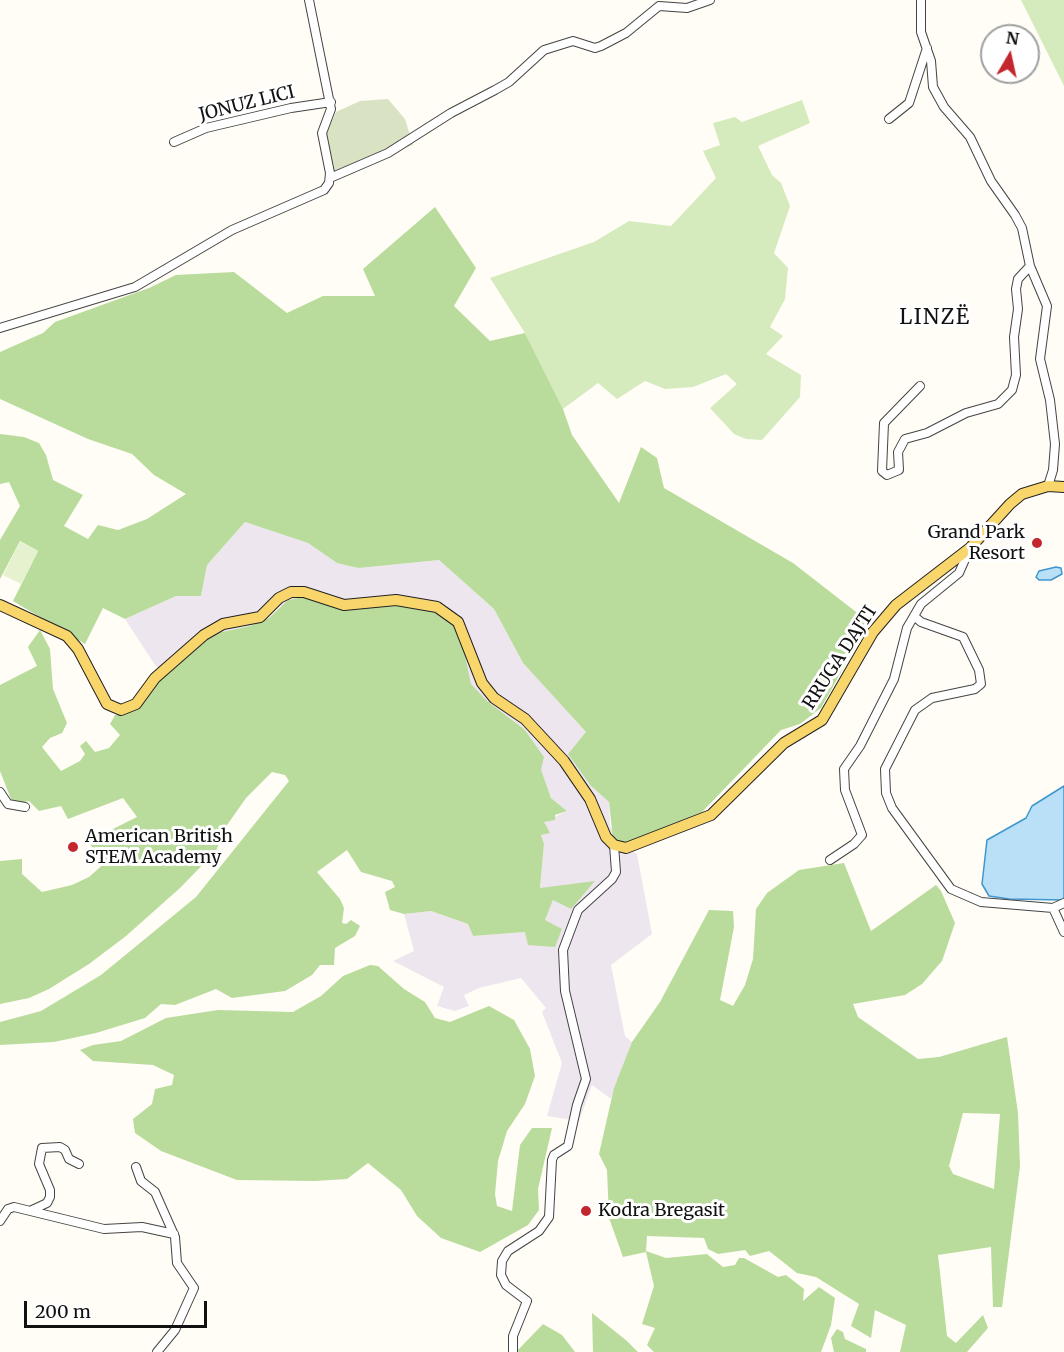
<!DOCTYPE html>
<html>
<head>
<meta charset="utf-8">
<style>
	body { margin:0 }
	#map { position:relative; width:1064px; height:1352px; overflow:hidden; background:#fffdf5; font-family:Merriweather,serif }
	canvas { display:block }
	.north { position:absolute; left:980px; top:24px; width:60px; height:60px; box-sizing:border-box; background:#fff; border:2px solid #a0a0a0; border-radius:50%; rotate:9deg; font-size:16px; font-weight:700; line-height:24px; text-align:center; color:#111 }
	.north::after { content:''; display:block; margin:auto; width:21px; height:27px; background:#c4262e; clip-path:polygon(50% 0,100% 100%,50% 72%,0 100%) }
	.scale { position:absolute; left:24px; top:1301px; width:183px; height:27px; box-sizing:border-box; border:3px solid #111; border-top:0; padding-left:8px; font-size:18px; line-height:21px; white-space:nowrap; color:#111; -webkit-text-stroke:4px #fff; paint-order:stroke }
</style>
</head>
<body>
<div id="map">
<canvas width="1064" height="1352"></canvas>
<div class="north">N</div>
<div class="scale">200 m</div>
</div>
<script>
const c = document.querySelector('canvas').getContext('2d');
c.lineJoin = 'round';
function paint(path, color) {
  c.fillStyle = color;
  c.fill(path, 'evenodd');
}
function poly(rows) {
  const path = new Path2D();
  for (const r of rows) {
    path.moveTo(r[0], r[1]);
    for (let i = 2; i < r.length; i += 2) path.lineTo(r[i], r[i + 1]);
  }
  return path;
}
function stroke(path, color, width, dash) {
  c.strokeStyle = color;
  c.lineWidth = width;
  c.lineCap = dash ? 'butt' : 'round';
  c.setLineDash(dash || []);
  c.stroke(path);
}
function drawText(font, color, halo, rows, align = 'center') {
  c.font = font + ' Merriweather,serif';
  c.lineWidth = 6;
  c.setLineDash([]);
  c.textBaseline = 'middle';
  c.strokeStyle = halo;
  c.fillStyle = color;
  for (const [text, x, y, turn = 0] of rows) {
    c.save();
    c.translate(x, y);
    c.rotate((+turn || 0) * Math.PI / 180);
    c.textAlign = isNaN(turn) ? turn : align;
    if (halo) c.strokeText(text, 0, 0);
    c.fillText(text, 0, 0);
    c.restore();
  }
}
paint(poly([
	[245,522,308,543,337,563,349,566,359,568,439,560,494,609,523,663,586,732,591,786,609,802,610,826,620,842,637,854,652,934,611,965,625,1036,632,1042,611,1099,592,1085,579,1121,547,1116,562,1063,542,1012,546,1008,521,978,479,988,464,995,469,1006,455,1011,437,1006,444,987,393,961,414,951,404,914,431,911,468,924,473,936,525,932,545,920,553,900,594,882,540,889,544,844,541,835,549,833,544,822,567,811,551,798,524,729,487,701,470,684,461,637,397,606,350,608,280,606,269,618,250,626,217,633,165,674,155,665,125,619,176,596,201,596,207,565]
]), '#eee6ef');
paint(poly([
	[1021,0,1064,0,1064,86],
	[802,100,810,123,758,146,772,175,781,183,790,206,774,253,788,268,785,299,770,327,783,336,766,354,801,375,800,397,762,440,746,439,734,434,710,408,737,384,726,374,693,387,665,389,645,381,617,399,598,383,563,409,525,333,490,278,594,242,629,221,671,226,716,178,703,151,720,145,713,123,735,117,742,122]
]), '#d5ebbd');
paint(poly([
	[435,207,476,268,454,306,490,341,525,333,563,409,572,435,619,503,641,447,657,458,664,488,793,563,869,622,821,708,800,724,781,730,702,812,628,842,620,842,613,839,609,802,591,786,568,754,586,732,523,663,494,609,439,560,359,568,349,566,337,563,308,543,245,522,207,565,201,596,176,596,125,619,103,608,85,644,13,601,38,551,20,541,0,579,0,540,20,506,9,482,0,484,0,434,24,437,39,443,46,455,53,480,83,495,64,526,88,539,98,525,118,530,147,519,186,494,154,475,132,454,88,439,0,399,0,352,43,333,55,322,149,288,176,275,234,272,287,313,323,296,375,296,363,269],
	[304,597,350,608,397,606,433,611,454,622,461,637,471,684,487,701,524,729,544,757,541,770,551,798,567,811,555,815,555,820,544,822,550,833,541,835,544,844,540,888,595,881,571,909,553,900,545,920,562,929,555,947,528,945,525,932,473,936,468,924,431,911,404,914,390,910,385,892,395,887,392,881,361,872,347,850,317,872,340,899,344,908,342,923,346,924,351,920,360,926,355,936,335,948,334,965,320,965,312,975,285,991,232,998,216,989,175,1005,161,1004,145,1018,96,1033,54,1042,0,1045,0,1022,41,1011,101,975,196,897,289,781,285,775,272,772,246,798,225,828,216,851,180,888,126,936,89,964,49,989,29,998,0,1004,0,861,22,859,22,874,42,892,72,885,89,877,107,861,87,842,137,817,123,798,68,819,61,806,39,811,29,801,18,803,11,799,0,771,0,685,37,666,28,647,40,630,50,649,53,689,67,723,62,733,50,738,42,747,61,771,80,761,85,754,80,746,86,741,95,752,109,748,120,735,110,724,115,715,136,710,173,664,189,650,217,633,250,626,269,618,288,600],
	[844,863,871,931,936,885,941,891,955,923,942,961,922,984,905,995,853,1004,858,1017,918,1059,939,1057,1007,1037,1018,1113,1020,1166,1002,1307,993,1307,991,1247,938,1255,947,1336,956,1343,983,1315,988,1328,967,1352,900,1352,906,1325,875,1310,871,1338,851,1326,859,1304,816,1277,797,1273,769,1251,750,1256,745,1250,718,1254,708,1249,704,1238,647,1236,646,1251,666,1258,707,1254,723,1267,735,1265,739,1258,744,1258,778,1277,786,1275,804,1289,803,1301,819,1287,835,1298,831,1325,821,1352,654,1352,647,1345,655,1328,642,1324,654,1286,646,1252,623,1257,609,1218,607,1170,599,1154,614,1088,632,1042,660,1002,709,910,733,911,734,927,720,1000,733,1006,745,985,753,959,756,909,767,893,799,870],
	[963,1113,1000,1114,994,1189,953,1174,949,1166],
	[370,965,378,966,404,989,425,1002,435,1018,450,1022,489,1006,514,1020,530,1049,535,1076,525,1104,507,1131,498,1161,495,1194,497,1206,512,1211,520,1145,532,1128,552,1128,538,1189,539,1210,528,1225,480,1252,441,1238,417,1216,401,1190,368,1163,347,1179,315,1181,237,1180,161,1151,135,1133,133,1119,152,1104,155,1089,172,1085,174,1075,153,1065,93,1061,80,1050,93,1045,121,1041,166,1018,218,1010,293,1012,321,996,343,976],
	[592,1313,627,1341,638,1352,593,1352],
	[543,1324,562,1335,575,1352,516,1352],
	[837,1329,843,1332,845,1339,866,1349,866,1352,834,1352,831,1338]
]), '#b9dc9c');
paint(poly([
	[388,99,405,119,413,145,334,173,326,135,336,112,360,101]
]), '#d9e3c4');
paint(poly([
	[20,541,38,551,21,584,3,575]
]), '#e6f2cf');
const water = poly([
	[1056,567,1061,568,1062,574,1051,580,1039,580,1036,577,1039,571,1056,567],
	[1064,786,1064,900,1009,899,989,896,982,884,987,840,1026,818,1032,806,1064,786]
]);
paint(water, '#b9e0f7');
stroke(water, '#3f96cf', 1.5);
const minor = poly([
	[921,0,921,32,931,61,933,87,944,107,970,137,991,181,1015,215,1022,228,1030,266,1047,306,1040,359,1050,400,1055,444,1053,470,1048,486],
	[889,119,909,103,927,48],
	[174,142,206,128,291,108,331,102],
	[330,178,388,153,451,113,495,90,509,82,544,50,573,41,595,48,601,46,626,33,659,6,687,8,710,0],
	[0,328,135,287,232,230,324,190,329,183,330,173,322,133,331,109,309,0],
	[920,386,884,423,882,471,887,475,899,470,898,452,905,439,927,433,966,413,998,404,1012,390,1016,375,1014,337,1018,309,1016,289,1018,279,1030,266],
	[970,548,959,573,921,604,914,616,921,622,963,637,979,670,981,684,975,689,932,698,915,710,885,769,886,793,892,808,951,889,981,902,1053,908],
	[0,792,8,804,25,807],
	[830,860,854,844,862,835,845,790,844,769,860,746,894,679,907,628,914,616],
	[1053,908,1064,932],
	[1053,908,1064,903],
	[136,1167,141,1181,155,1192,175,1237,177,1263,194,1288,175,1330,157,1352],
	[32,1210,47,1203,50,1197,50,1190,39,1164,42,1148,60,1147,65,1150,69,1159,79,1164],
	[0,1221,8,1209,14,1207,104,1229,142,1227,174,1234],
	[513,1352,513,1336,527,1301,506,1285,501,1275,502,1261,508,1251,539,1231,549,1217,552,1160,554,1155,568,1146,577,1105,586,1079,565,991,563,950,578,910,612,879,616,872,614,845]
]);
const major = poly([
	[0,605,67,636,78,649,107,704,121,710,136,704,155,678,204,635,223,624,260,617,279,598,291,592,304,592,344,605,396,600,437,607,458,622,482,683,494,698,525,719,564,761,590,799,606,837,614,845,626,848,711,815,784,743,822,720,873,632,896,605,970,548,1010,504,1022,494,1048,486,1064,487]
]);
stroke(minor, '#444', 10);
stroke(major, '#222', 12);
stroke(minor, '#fff', 8);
stroke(major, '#f9d66b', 10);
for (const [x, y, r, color] of [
	[1037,543,6,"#c4262e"],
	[73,847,6,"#c4262e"],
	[586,1211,6,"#c4262e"]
]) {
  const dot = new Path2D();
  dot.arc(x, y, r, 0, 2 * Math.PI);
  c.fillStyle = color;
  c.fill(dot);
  stroke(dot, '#fff', 2);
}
drawText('18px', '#111', '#fff', [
	["JONUZ LICI",247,104,-14],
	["RRUGA DAJTI",840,658,-57]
]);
drawText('18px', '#111', '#fff', [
	["Grand Park",1025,533,"right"],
	["Resort",1025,554,"right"],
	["American British",85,837],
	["STEM Academy",85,858],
	["Kodra Bregasit",598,1211]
], 'left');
c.letterSpacing = '1.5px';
drawText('21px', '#111', '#fff', [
	["LINZË",935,318]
]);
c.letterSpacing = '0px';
</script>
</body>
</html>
